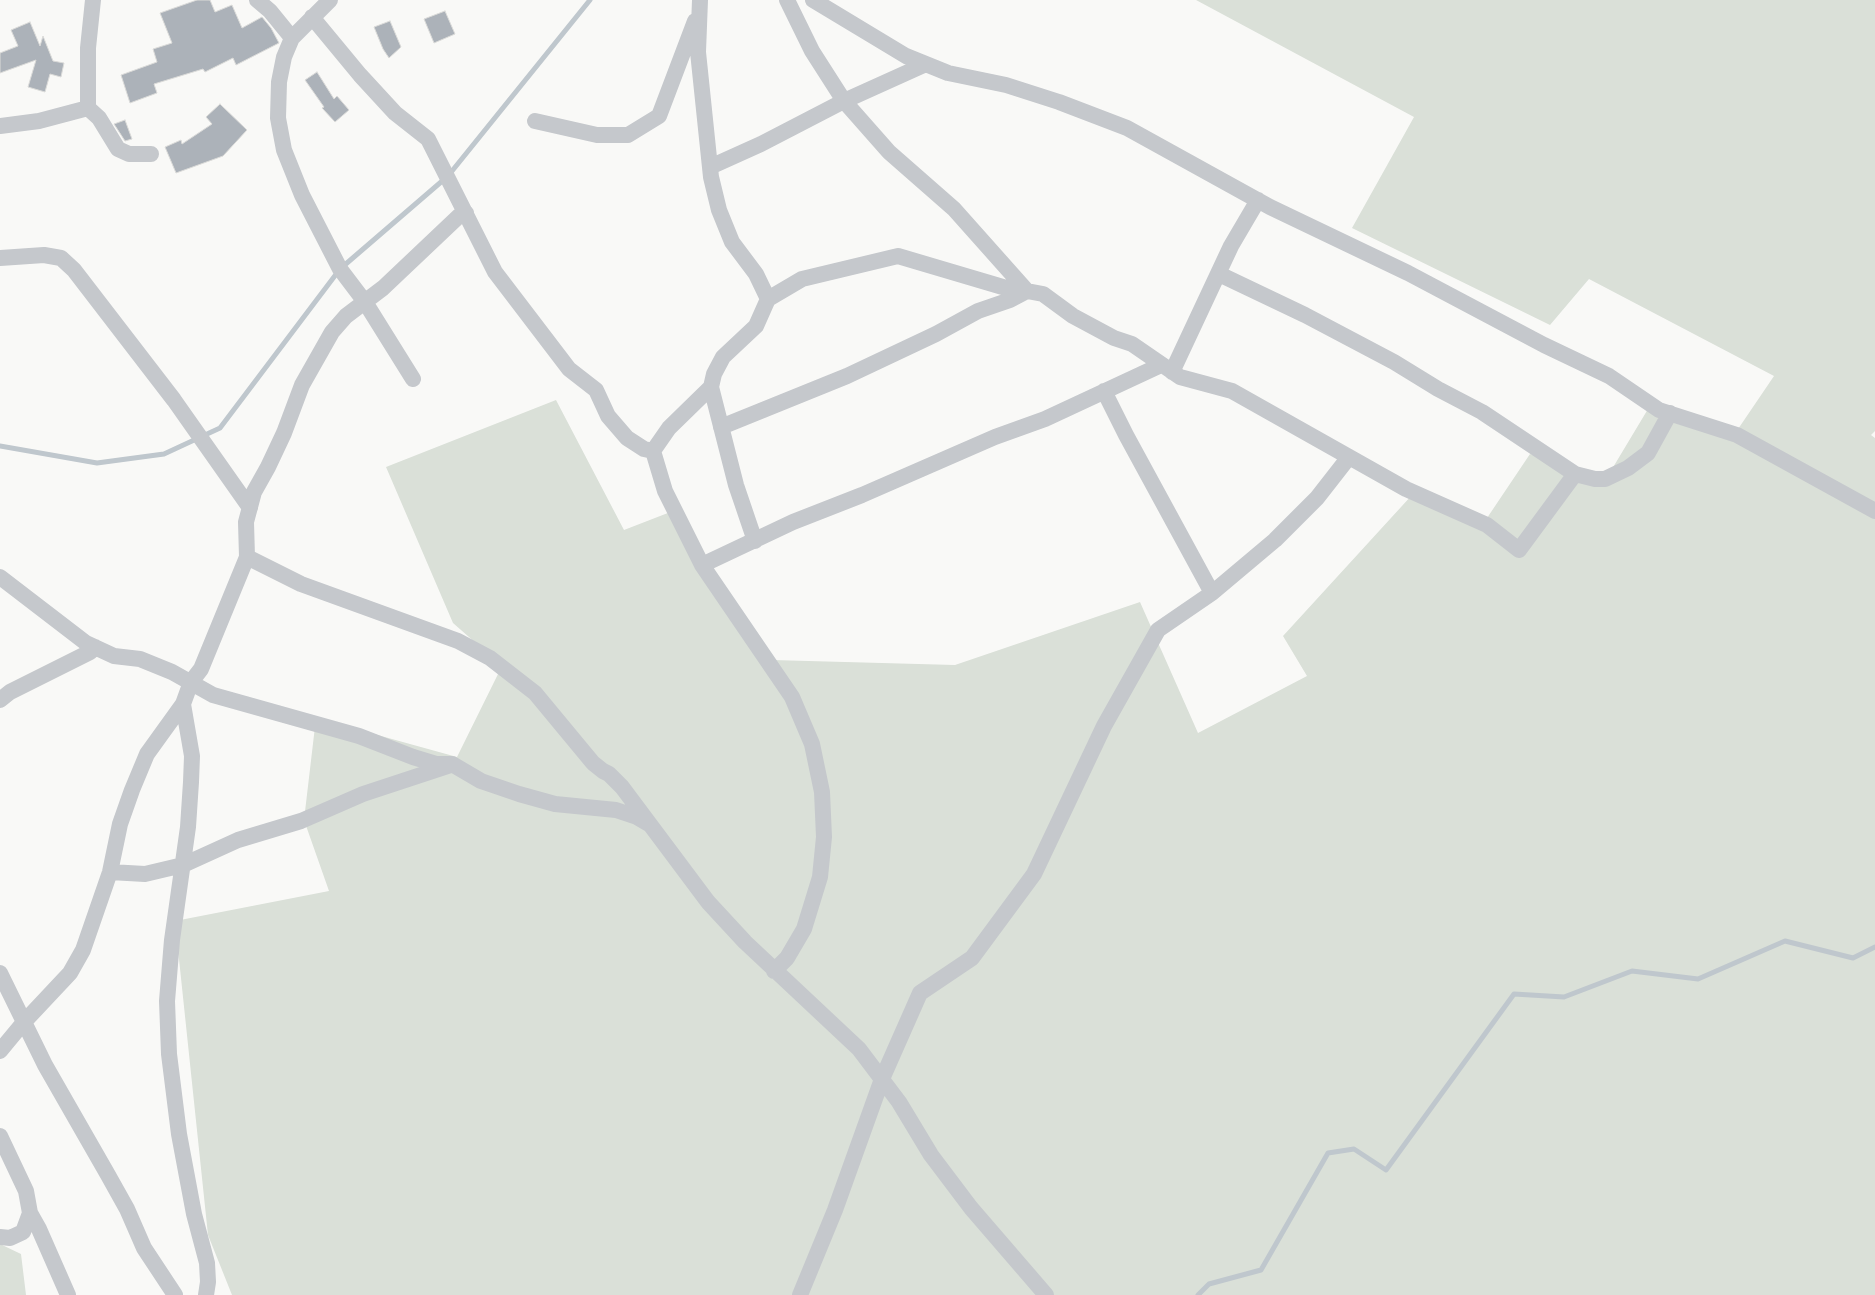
<!DOCTYPE html>
<html>
<head>
<meta charset="utf-8">
<style>
	body { margin:0 }
	canvas { display:block; background:#f9f9f7 }
</style>
</head>
<body>
<canvas width="1875" height="1295"></canvas>
<script>
const c = document.querySelector('canvas').getContext('2d');
c.lineJoin = 'round';
function paint(path, color) {
  c.fillStyle = color;
  c.fill(path, 'evenodd');
}
function poly(rows) {
  const path = new Path2D();
  for (const r of rows) {
    path.moveTo(r[0], r[1]);
    for (let i = 2; i < r.length; i += 2) path.lineTo(r[i], r[i + 1]);
  }
  return path;
}
function stroke(path, color, width, dash) {
  c.strokeStyle = color;
  c.lineWidth = width;
  c.lineCap = dash ? 'butt' : 'round';
  c.setLineDash(dash || []);
  c.stroke(path);
}
paint(poly([
	[1196,0,1875,0,1875,431,1871,435,1875,438,1875,1295,232,1295,208,1235,175,921,329,891,304,820,316,718,457,757,502,666,453,623,386,467,556,400,624,530,673,511,772,660,955,665,1140,602,1198,733,1307,676,1283,636,1412,495,1485,521,1530,454,1606,479,1651,404,1734,435,1774,376,1589,279,1550,325,1352,228,1414,117],
	[0,1244,21,1254,26,1295,0,1295]
]), '#dae0d8');
stroke(poly([
	[0,446,97,463,164,454,220,428,340,269,448,176,590,0],
	[1198,1295,1209,1284,1261,1270,1328,1153,1354,1149,1386,1170,1514,994,1564,997,1632,971,1698,979,1785,941,1853,958,1875,947]
]), '#bfc7cd', 5);
const building = poly([
	[197,0,210,0,215,12,232,5,242,28,262,17,271,28,279,43,236,65,233,58,205,72,203,69,154,84,157,93,130,103,121,75,157,62,153,49,172,43,160,13,197,0],
	[445,11,455,34,434,43,424,19,445,11],
	[390,21,401,47,389,58,383,49,374,27,390,21],
	[30,22,40,46,43,36,53,61,64,63,61,77,50,74,45,92,28,87,36,60,0,73,0,53,18,46,11,30,30,22],
	[317,72,334,99,337,96,349,110,335,122,322,108,324,107,305,80,317,72],
	[220,104,247,130,223,156,176,173,165,147,181,140,182,144,212,124,206,117,220,104],
	[125,120,132,139,125,141,114,124,125,120]
]);
paint(building, '#acb2b9');
stroke(building, '#dbdbd9', 1);
stroke(poly([
	[257,0,270,11,292,38],
	[330,0,292,38,284,57,279,82,278,118,284,150,302,195,340,269,365,302,413,379],
	[700,0,698,52,711,177,719,210,732,242,756,274,768,299,756,326,723,357,714,374,711,387,736,485,755,541],
	[787,0,812,51,844,101,889,152,954,209,1027,291,1043,294,1073,316,1114,338,1132,344,1180,377,1232,391,1406,489,1487,525,1519,550,1575,474],
	[813,0,906,56,948,73,1006,85,1059,102,1127,128,1270,207,1408,273,1544,345,1609,376,1659,410,1737,435,1875,511],
	[312,17,360,75,395,113,428,139,495,272,569,369,596,390,608,416,627,438,644,449,653,451],
	[88,108,99,118,118,149,129,154,151,154],
	[535,121,597,135,628,135,659,116,695,21],
	[0,126,39,121,88,108,88,48,93,0],
	[710,167,761,144,844,101,926,64],
	[0,258,44,255,61,258,74,270,174,400,250,508],
	[1219,274,1305,315,1394,362,1438,389,1482,412,1575,474,1595,479,1605,479,1628,468,1648,453,1670,413],
	[768,299,802,279,898,256,1023,293],
	[1172,372,1231,246,1258,200],
	[1104,391,1126,435,1212,593],
	[721,427,847,376,936,334,978,311,1010,300,1027,291],
	[653,451,665,491,702,565,792,697,812,744,822,792,824,837,820,877,804,929,787,958,774,971],
	[653,451,669,428,711,387],
	[247,557,301,584,458,641,490,658,535,693,593,763,603,771,609,774,622,787,708,902,745,942,859,1049,899,1102,931,1155,971,1208,1046,1295],
	[702,565,793,522,862,495,995,437,1045,419,1161,365],
	[0,577,86,643,114,656,140,659,172,672,213,695,359,736,413,757,436,764,452,764,481,781,519,794,555,804,616,810,637,817,649,824],
	[0,700,10,692,90,652,95,647],
	[183,704,192,756,191,782,188,827,172,940,167,1001,169,1054,179,1134,194,1214,207,1263,208,1282,206,1295],
	[110,872,145,874,183,865,238,840,301,821,363,794,448,766],
	[0,973,45,1065,108,1175,127,1209,144,1248,175,1295],
	[0,1051,24,1022,70,973,83,950,110,872,120,824,132,790,147,754,183,704,191,682,201,669,247,557,246,522,254,492,268,467,284,433,302,385,332,332,346,316,383,288,459,216,466,213],
	[0,1136,26,1191,30,1213,23,1232,10,1238,0,1237],
	[30,1213,39,1229,68,1295],
	[800,1295,835,1210,882,1079,920,993,972,958,1034,874,1104,726,1158,630,1212,593,1275,540,1317,498,1349,457]
]), '#c5c8cc', 16);
</script>
</body>
</html>
